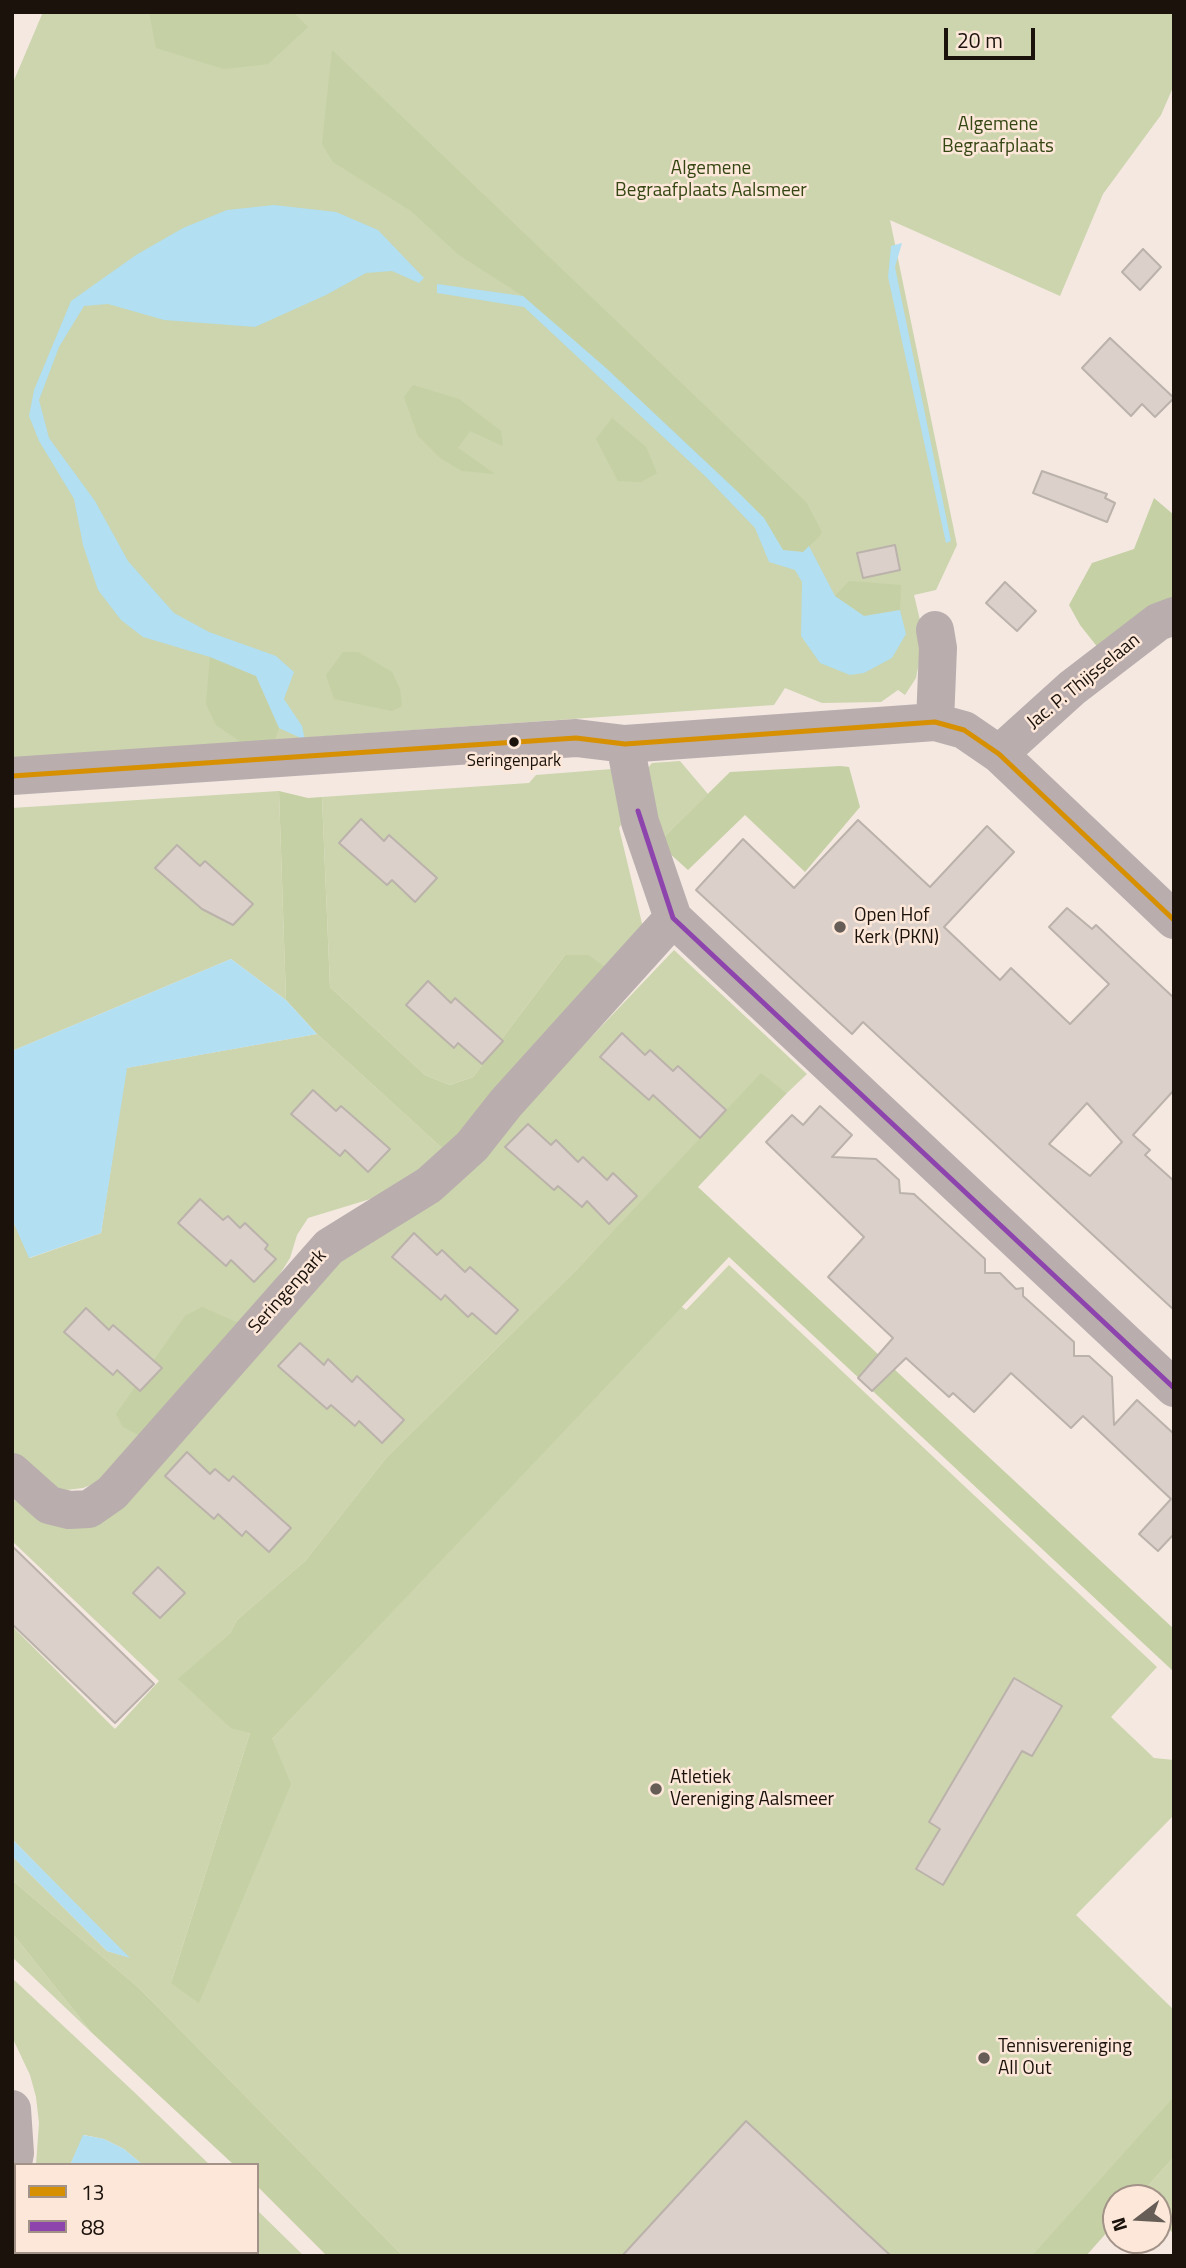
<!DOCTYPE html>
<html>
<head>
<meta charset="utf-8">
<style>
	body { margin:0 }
	#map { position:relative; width:1186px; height:2268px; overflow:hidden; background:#f4e8e1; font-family:"Titillium Web",sans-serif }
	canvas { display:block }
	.frame { position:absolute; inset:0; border:14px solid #1b120c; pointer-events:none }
	.legend { position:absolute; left:14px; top:2163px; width:245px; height:91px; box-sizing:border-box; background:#fce7d9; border:2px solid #a29287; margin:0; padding:9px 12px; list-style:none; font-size:21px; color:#1b120c }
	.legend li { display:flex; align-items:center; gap:14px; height:35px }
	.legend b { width:35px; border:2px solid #a29287 }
	.north { position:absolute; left:1102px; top:2184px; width:70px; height:70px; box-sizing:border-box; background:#fce7d9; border:2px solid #a29287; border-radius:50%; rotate:253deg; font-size:19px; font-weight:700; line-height:28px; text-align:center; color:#1b120c }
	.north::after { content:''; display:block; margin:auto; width:24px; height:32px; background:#675d57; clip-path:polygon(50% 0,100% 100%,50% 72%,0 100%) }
	.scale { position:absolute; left:944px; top:28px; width:91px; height:32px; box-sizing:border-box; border:4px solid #1b120c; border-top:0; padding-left:9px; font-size:21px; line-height:24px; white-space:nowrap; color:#1b120c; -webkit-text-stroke:5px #fce7d9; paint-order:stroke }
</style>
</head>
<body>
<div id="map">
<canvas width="1186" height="2268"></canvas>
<div class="frame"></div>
<ul class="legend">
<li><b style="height:9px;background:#d69002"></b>13</li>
<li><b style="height:9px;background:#8e44ad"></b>88</li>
</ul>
<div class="north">N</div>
<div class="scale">20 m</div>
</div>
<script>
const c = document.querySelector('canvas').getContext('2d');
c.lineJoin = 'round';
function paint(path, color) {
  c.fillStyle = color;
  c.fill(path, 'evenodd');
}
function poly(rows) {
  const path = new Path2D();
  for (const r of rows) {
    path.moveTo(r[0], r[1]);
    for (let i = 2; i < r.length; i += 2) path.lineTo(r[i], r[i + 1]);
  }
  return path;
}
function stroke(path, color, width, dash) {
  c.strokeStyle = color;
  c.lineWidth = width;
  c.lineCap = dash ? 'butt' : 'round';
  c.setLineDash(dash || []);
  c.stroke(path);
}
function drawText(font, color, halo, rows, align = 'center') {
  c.font = font + ' "Titillium Web",sans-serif';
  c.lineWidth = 5;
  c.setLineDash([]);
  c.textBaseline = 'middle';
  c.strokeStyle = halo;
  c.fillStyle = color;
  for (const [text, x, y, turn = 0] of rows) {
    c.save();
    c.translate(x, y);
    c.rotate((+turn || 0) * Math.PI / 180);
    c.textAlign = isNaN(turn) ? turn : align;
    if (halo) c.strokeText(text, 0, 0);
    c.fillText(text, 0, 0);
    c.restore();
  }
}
paint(poly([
	[43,12,1174,12,1174,85,1161,115,1103,194,1060,296,890,220,957,545,936,590,914,595,924,637,916,678,905,695,898,690,881,702,822,703,785,688,774,705,12,758,12,85],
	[680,761,708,794,658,843,644,773,652,763],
	[612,769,625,818,619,828,646,940,611,971,565,955,473,1077,450,1085,425,1075,330,987,322,797,529,783,536,775],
	[279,791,286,1000,231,959,12,1051,12,808],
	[674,950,807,1074,787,1093,761,1074,577,1269,386,1458,305,1561,237,1620,230,1633,179,1679,250,1733,171,1983,272,1739,681,1306,686,1310,729,1265,1157,1667,1111,1717,1154,1758,1174,1760,1174,1815,1076,1915,1174,2010,1174,2106,1041,2256,403,2256,139,1988,12,1880,12,1856,107,1951,128,1957,12,1839,12,1626,115,1729,159,1681,12,1541,12,1499,53,1519,89,1520,311,1278,433,1203],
	[317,1034,444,1150,390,1193,308,1218,297,1235,290,1258,268,1293,109,1478,83,1488,58,1491,12,1459,12,1219,30,1258,101,1233,126,1068],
	[12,1933,91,2032,12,1957],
	[12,1978,133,2091,210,2165,143,2165,124,2149,104,2139,84,2135,70,2165,36,2165,39,2123,36,2097,30,2075,12,2037],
	[1174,2157,1174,2234,1158,2219,1158,2198,1137,2198],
	[257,2210,304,2256,246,2256,243,2252,257,2252]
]), '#ccd5ad');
paint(poly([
	[149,12,293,12,308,27,268,64,224,69,156,48],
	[332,50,806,502,822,532,819,537,803,552,783,550,764,518,606,368,523,296,459,255,411,211,333,162,322,144],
	[413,385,459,399,501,431,503,446,470,431,458,448,495,474,462,471,440,458,418,436,404,397],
	[612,418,646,447,657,473,641,482,618,481,596,439],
	[1154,498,1174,515,1174,599,1099,649,1080,625,1069,605,1092,563,1134,549],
	[849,581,901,585,900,610,864,616,835,596],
	[343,652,358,652,392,672,400,689,402,706,392,711,334,699,326,675],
	[210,657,256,676,279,728,275,740,241,742,216,725,206,704],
	[840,766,849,767,860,807,805,872,745,815,688,870,658,843,730,772],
	[279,791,308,798,322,797,330,987,425,1075,450,1085,473,1077,565,955,588,955,611,971,444,1150,317,1034,286,1000],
	[761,1073,787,1093,698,1187,1174,1629,1174,1672,729,1257,272,1739,291,1784,199,2003,171,1983,250,1733,231,1728,178,1679,230,1633,237,1620,305,1561,386,1458,577,1269],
	[202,1307,241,1324,144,1438,123,1427,116,1414,185,1316],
	[12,1880,139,1988,403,2256,327,2256,257,2186,257,2165,234,2165,91,2032,12,1933],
	[1174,2097,1174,2157,1137,2198,1116,2198,1116,2222,1086,2256,1032,2256]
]), '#c5d0a5');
paint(poly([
	[274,205,336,212,378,230,424,278,419,283,392,271,366,273,326,295,255,327,164,320,108,304,84,306,59,347,39,400,49,438,95,501,128,561,174,613,209,632,276,656,294,672,284,699,302,726,305,740,279,728,256,676,210,657,143,637,121,620,98,590,83,545,74,499,39,441,29,416,34,390,71,301,136,255,183,228,227,210],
	[902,243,895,267,951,541,946,543,888,277,891,246],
	[437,284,523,296,606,368,737,491,764,518,783,550,803,552,809,546,835,596,864,616,900,610,906,634,892,658,864,673,850,675,820,663,801,636,802,582,795,570,769,562,755,528,706,477,524,307,437,293],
	[231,959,286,1000,317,1034,127,1068,101,1233,29,1258,12,1219,12,1051],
	[12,1839,130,1958,107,1951,12,1856],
	[83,2135,104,2139,124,2149,143,2165,70,2165]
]), '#b2dff1');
const building = poly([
	[1143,249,1161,267,1140,290,1122,272,1143,249],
	[1110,338,1174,398,1155,417,1142,404,1131,416,1082,368,1110,338],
	[1042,471,1107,494,1105,498,1115,503,1107,522,1033,493,1042,471],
	[895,545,900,570,863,578,857,553,895,545],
	[1005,582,1036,611,1017,631,986,603,1005,582],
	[361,819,384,841,389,835,437,878,415,902,392,880,387,885,339,843,361,819],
	[858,820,930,887,987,826,1014,852,944,927,1000,980,1011,968,1070,1024,1109,984,1049,927,1067,908,1092,929,1096,925,1174,998,1174,1090,1133,1135,1150,1150,1145,1155,1174,1181,1174,1310,863,1022,852,1034,696,890,743,839,794,888,858,820],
	[1087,1103,1122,1142,1090,1176,1049,1144,1087,1103],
	[177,845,200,866,205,861,253,904,233,925,202,909,155,868,177,845],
	[428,981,451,1003,455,998,503,1041,482,1064,458,1043,454,1048,406,1005,428,981],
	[622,1033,645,1055,650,1050,673,1071,678,1066,726,1110,700,1138,653,1095,649,1100,600,1057,622,1033],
	[313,1090,336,1111,341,1106,390,1149,368,1172,345,1150,340,1156,291,1114,313,1090],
	[820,1106,852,1135,832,1157,876,1159,899,1180,900,1193,914,1194,985,1259,985,1273,1000,1273,1016,1289,1023,1288,1023,1296,1074,1342,1074,1356,1089,1356,1112,1377,1114,1425,1137,1400,1174,1434,1174,1534,1158,1551,1139,1534,1171,1499,1083,1416,1071,1428,1011,1373,974,1412,953,1393,949,1397,906,1358,872,1391,858,1378,893,1338,828,1277,864,1237,766,1142,792,1115,803,1125,820,1106],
	[528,1124,551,1145,556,1140,578,1162,583,1157,607,1180,613,1173,637,1196,609,1224,587,1201,582,1207,558,1186,554,1190,505,1147,528,1124],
	[200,1199,223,1220,228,1216,240,1228,245,1223,268,1245,265,1249,276,1259,254,1282,231,1260,226,1266,178,1223,200,1199],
	[414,1233,437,1255,442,1250,465,1272,470,1267,518,1310,496,1334,472,1313,468,1317,445,1295,441,1300,392,1257,414,1233],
	[86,1308,109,1330,113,1325,162,1368,140,1391,117,1370,113,1375,64,1332,86,1308],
	[300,1343,324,1365,328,1359,352,1382,357,1376,404,1420,382,1443,359,1421,355,1426,331,1405,327,1409,278,1366,300,1343],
	[187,1452,210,1474,215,1469,229,1481,233,1476,291,1528,269,1552,246,1531,242,1536,218,1514,214,1519,165,1476,187,1452],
	[12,1546,154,1684,115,1723,12,1624,12,1546],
	[158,1567,185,1593,160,1618,133,1593,158,1567],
	[1014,1678,1062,1706,1032,1756,1022,1751,943,1885,916,1869,940,1829,929,1822,1014,1678],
	[746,2121,891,2256,622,2256,746,2121]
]);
paint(building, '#dbd1ca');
stroke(building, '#bbb2ab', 2);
stroke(poly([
	[935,722,938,648,935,630],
	[625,744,640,822,673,918,1174,1388],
	[999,754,1072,688,1158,622,1174,616],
	[12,776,576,738,625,744,935,722,964,730,999,754,1174,920],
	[12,1472,49,1505,69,1510,89,1509,112,1493,329,1247,429,1185,472,1146,506,1103,673,918],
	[12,2109,15,2153,12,2169],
	[123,2256,125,2252]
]), '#b9adae', 38);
stroke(poly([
	[12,776,576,738,625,744,935,722,964,730,999,754,1174,920]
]), '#d69002', 5);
stroke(poly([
	[638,811,673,918,1174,1388]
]), '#8e44ad', 5);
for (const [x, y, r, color] of [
	[514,742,6,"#1b120c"],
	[840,927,7,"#675d57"],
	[656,1789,7,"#675d57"],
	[984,2058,7,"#675d57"]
]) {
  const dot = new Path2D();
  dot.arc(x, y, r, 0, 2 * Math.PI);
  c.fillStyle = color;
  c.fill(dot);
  stroke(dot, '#fce7d9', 2.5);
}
drawText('17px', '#1b120c', '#fce7d9', [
	["Seringenpark",514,762]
]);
drawText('19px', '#344612', '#fce7d9', [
	["Algemene",998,125],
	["Begraafplaats",998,147],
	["Algemene",711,169],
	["Begraafplaats Aalsmeer",711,191]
]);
drawText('19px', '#1b120c', '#fce7d9', [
	["Jac. P. Thijsselaan",1084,682,-39],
	["Seringenpark",288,1292,-48]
]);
drawText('19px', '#1b120c', '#fce7d9', [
	["Open Hof",854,916],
	["Kerk (PKN)",854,938],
	["Atletiek",670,1778],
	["Vereniging Aalsmeer",670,1800],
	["Tennisvereniging",998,2047],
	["All Out",998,2069]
], 'left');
</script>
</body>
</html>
